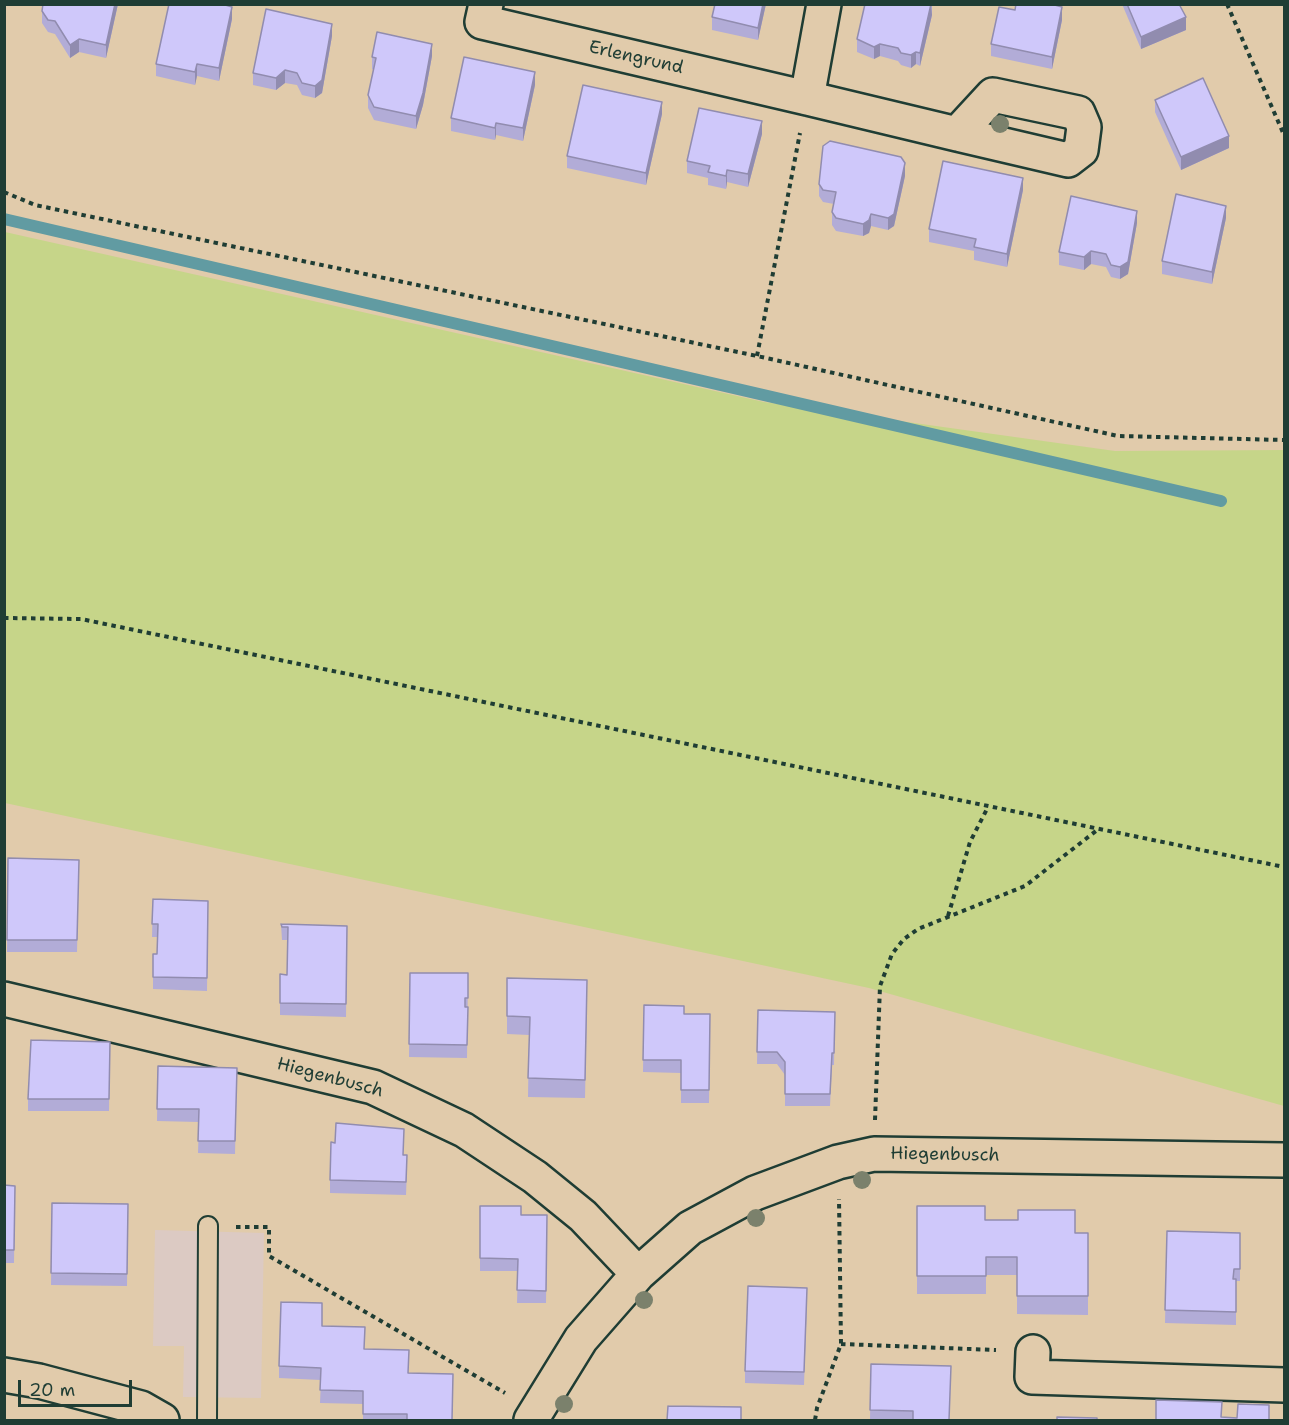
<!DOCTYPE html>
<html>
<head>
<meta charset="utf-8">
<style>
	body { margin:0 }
	#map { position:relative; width:1289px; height:1425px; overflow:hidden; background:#e1cbab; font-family:"Shantell Sans",sans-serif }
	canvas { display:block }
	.frame { position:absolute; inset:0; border:6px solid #1f3d34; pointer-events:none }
	.scale { position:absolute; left:18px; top:1380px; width:114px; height:27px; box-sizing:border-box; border:3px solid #1f3d34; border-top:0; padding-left:8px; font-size:18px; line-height:21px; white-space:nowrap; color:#1f3d34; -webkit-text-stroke:4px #e1cbab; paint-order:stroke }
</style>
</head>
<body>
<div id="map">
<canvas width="1289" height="1425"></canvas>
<div class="frame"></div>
<div class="scale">20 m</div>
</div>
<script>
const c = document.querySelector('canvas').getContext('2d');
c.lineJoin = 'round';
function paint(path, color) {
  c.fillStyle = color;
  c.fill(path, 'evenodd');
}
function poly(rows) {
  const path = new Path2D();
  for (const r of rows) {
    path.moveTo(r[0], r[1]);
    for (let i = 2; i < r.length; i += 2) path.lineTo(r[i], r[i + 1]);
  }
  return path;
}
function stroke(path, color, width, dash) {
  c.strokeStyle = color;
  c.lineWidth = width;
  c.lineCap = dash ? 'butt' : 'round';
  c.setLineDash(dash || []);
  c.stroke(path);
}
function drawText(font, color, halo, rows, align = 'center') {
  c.font = font + ' "Shantell Sans",sans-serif';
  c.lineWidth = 4.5;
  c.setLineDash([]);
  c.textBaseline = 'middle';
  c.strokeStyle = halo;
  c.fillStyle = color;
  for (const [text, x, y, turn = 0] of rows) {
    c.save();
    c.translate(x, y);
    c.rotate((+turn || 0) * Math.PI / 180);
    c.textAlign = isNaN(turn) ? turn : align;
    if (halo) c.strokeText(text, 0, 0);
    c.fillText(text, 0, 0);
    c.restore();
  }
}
paint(poly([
	[155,1230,264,1233,261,1398,183,1397,184,1346,153,1346]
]), '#dccac3');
paint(poly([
	[5,232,764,402,1115,451,1284,450,1284,1106,869,988,5,803]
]), '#c6d589');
stroke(poly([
	[4,219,1221,501]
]), '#619ba2', 12);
const service = poly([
	[207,1420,208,1226]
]);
const minor = poly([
	[486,4,482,22,807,98,957,134,1068,160,1081,150,1084,127,1078,113,993,95,957,134],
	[807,98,824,4],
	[4,999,373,1087,464,1130,535,1177,583,1216,638,1274],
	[1033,1352,1032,1377,1284,1385],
	[4,1375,39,1381,141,1408,162,1420],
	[531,1420,581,1339,638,1274,690,1228,755,1193,838,1162,874,1154,1284,1160]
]);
stroke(service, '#1f3d34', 22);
stroke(minor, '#1f3d34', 38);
stroke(poly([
	[1227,4,1284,135],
	[4,192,35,205,757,356,1118,436,1284,440],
	[757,356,800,133],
	[4,618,81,619,1284,867],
	[948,916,970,842,988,807],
	[875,1120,880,986,892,954,904,939,918,929,1025,886,1096,831],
	[236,1227,269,1227,269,1256,505,1393],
	[841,1344,996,1350],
	[815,1420,817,1408,841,1344,839,1199]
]), '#1f3d34', 4, [4.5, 4.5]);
stroke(service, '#e1cbab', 18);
stroke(minor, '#e1cbab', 33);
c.fillStyle = '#7b816c';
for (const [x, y] of [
	[1000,124],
	[862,1180],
	[756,1218],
	[644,1300],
	[564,1404]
]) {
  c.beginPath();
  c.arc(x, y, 9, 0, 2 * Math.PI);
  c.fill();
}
paint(poly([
	[43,4,118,4,106,58,79,52,70,58,55,34,48,32,42,23,42,11],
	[766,4,758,40,712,30,712,17],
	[932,4,932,15,920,66,916,64,911,68,901,65,898,61,880,56,874,59,857,52,857,39],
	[1122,4,1179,4,1186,30,1141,49],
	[1015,10,1062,20,1052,69,991,56,991,44],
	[232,19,219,81,197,76,195,85,156,76,156,64],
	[332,36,322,93,315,98,302,95,297,85,285,83,276,90,253,85,253,73],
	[432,56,423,105,416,129,374,120,368,108,368,95,374,70,372,69,372,57],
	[535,85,523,141,496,135,495,140,451,131,451,118],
	[1155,100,1229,148,1181,170,1155,112],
	[662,114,646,185,567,168,567,156],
	[762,134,748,187,727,182,726,189,708,185,708,178,687,173,687,161],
	[905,176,894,226,888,230,871,226,869,233,863,236,836,231,832,225,832,212,834,204,823,202,819,196,819,184],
	[1023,190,1007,267,974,260,974,251,929,242,929,229],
	[1226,218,1212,284,1162,274,1162,261],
	[1137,223,1128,274,1120,279,1111,277,1106,267,1091,264,1084,270,1059,265,1059,252],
	[8,858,79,860,77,952,7,952],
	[153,899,208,901,207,991,153,989,153,954,157,954,158,937,152,937],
	[281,924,347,926,346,1017,280,1015,280,974,287,975,288,940,282,940],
	[410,973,468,973,467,1058,409,1057],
	[507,978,587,998,585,1098,528,1097,529,1035,507,1034],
	[644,1005,684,1014,710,1014,709,1103,681,1103,681,1073,643,1072],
	[758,1010,835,1012,834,1065,832,1065,830,1106,785,1106,785,1075,777,1064,757,1064],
	[110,1042,109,1111,28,1111,28,1099],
	[158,1066,237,1068,235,1154,198,1153,199,1122,157,1121],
	[335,1143,404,1155,407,1168,406,1195,330,1193,330,1180],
	[4,1185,15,1186,14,1263,4,1263],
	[52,1203,128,1204,127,1286,51,1285],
	[480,1206,521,1215,547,1215,546,1303,517,1303,518,1271,480,1271],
	[917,1206,985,1220,1075,1233,1088,1233,1088,1315,1017,1314,1017,1275,986,1275,986,1294,917,1294],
	[1167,1231,1240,1233,1240,1281,1236,1281,1236,1325,1165,1323],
	[807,1301,804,1385,745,1383,745,1371],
	[322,1326,408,1373,453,1420,363,1420,363,1404,320,1403,321,1380,279,1378,279,1366],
	[871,1364,950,1420,870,1420]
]), '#b2acd7');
paint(poly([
	[115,4,118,4,106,58,106,45],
	[763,4,766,4,758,40,758,28],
	[931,4,932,15,920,66,920,53],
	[232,7,232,19,219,81,219,68],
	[1062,7,1062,20,1052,69,1052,57],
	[1186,17,1186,30,1141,49,1141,37],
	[332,24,332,36,322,93,315,98,315,86],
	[79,39,79,52,70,58,70,45],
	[432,44,432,56,423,105,416,129,416,116],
	[880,44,880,56,874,59,874,47],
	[916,52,916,64,911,68,911,55],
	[197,64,197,76,195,85,195,72],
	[285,70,285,83,276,90,276,78],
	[535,72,535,85,523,141,523,128],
	[662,102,662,114,646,185,646,173],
	[762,121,762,134,748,187,748,174],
	[496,123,496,135,495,140,495,128],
	[1229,136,1229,148,1181,170,1181,157],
	[905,163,905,176,894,226,888,230,888,218],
	[727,170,727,182,726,189,726,176],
	[1023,178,1023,190,1007,267,1007,254],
	[1226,206,1226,218,1212,284,1212,272],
	[1137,211,1137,223,1128,274,1120,279,1120,267],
	[871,214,871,226,869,233,863,236,863,224],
	[1091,251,1091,264,1084,270,1084,257]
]), '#918caf');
const building = poly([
	[43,4,115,4,106,45,79,39,70,45,55,21,48,20,42,11,43,4],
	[169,4,222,4,232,7,219,68,197,64,195,72,156,64,169,4],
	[715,4,763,4,758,28,712,17,715,4],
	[865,4,931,4,920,53,916,52,911,55,901,53,898,48,880,44,874,47,857,39,865,4],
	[1016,4,1051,4,1062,7,1052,57,991,44,999,7,1015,10,1016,4],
	[1127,4,1179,4,1186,17,1141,37,1127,4],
	[266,9,332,24,322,80,315,86,302,83,297,73,285,70,276,78,253,73,266,9],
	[377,32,432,44,423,93,416,116,374,107,368,95,376,58,372,57,377,32],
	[464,57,535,72,523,128,496,123,495,128,451,118,464,57],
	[1203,78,1229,136,1181,157,1155,100,1203,78],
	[583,85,662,102,646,173,567,156,583,85],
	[699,108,762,121,748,174,727,170,726,176,708,172,710,166,687,161,699,108],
	[830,141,901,157,905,163,894,214,888,218,871,214,869,220,863,224,836,218,832,212,836,192,823,190,819,184,823,146,830,141],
	[943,161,1023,178,1007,254,974,247,976,239,929,229,943,161],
	[1176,194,1226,206,1212,272,1162,261,1176,194],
	[1071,196,1137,211,1128,262,1120,267,1111,265,1106,254,1091,251,1084,257,1059,252,1071,196],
	[8,858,79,860,77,940,7,940,8,858],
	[153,899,208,901,207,978,153,977,153,954,157,954,158,924,152,924,153,899],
	[281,924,347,926,346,1004,280,1003,280,974,287,975,288,927,282,927,281,924],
	[410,973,468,973,468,998,465,998,465,1007,468,1007,467,1045,409,1044,410,973],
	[507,978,587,980,585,1080,528,1078,530,1017,507,1016,507,978],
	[644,1005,684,1006,684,1014,710,1014,709,1090,681,1090,681,1060,643,1060,644,1005],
	[758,1010,835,1012,834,1053,832,1053,830,1094,785,1094,785,1062,777,1052,757,1052,758,1010],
	[31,1040,110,1042,109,1099,28,1099,31,1040],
	[158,1066,237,1068,235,1141,198,1141,199,1109,157,1109,158,1066],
	[336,1123,404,1129,403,1155,407,1155,406,1182,330,1180,331,1142,335,1143,336,1123],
	[4,1185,15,1186,14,1250,4,1250,4,1185],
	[52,1203,128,1204,127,1274,51,1273,52,1203],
	[480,1206,521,1206,521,1215,547,1215,546,1291,517,1290,518,1259,480,1258,480,1206],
	[917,1206,985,1206,985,1220,1018,1220,1018,1210,1075,1210,1075,1233,1088,1233,1088,1296,1017,1296,1017,1257,986,1257,986,1276,917,1276,917,1206],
	[1167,1231,1240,1233,1240,1269,1234,1269,1233,1279,1236,1279,1236,1312,1165,1310,1167,1231],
	[748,1286,807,1288,804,1372,745,1371,748,1286],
	[281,1302,322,1303,322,1326,365,1327,364,1349,409,1350,408,1373,453,1374,452,1420,407,1420,407,1414,363,1414,363,1391,320,1390,321,1368,279,1366,281,1302],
	[871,1364,951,1366,949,1420,913,1420,913,1411,870,1410,871,1364],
	[1156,1400,1222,1402,1221,1417,1237,1418,1238,1404,1269,1405,1269,1420,1156,1420,1156,1400],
	[668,1406,741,1407,741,1420,667,1420,668,1406],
	[1057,1417,1097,1418,1097,1420,1057,1420,1057,1417]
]);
paint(building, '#cfc8fa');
stroke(building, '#918caf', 1.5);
drawText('18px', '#1f3d34', '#e1cbab', [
	["Erlengrund",636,58,13],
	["Hiegenbusch",330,1078,15],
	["Hiegenbusch",945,1155,1]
]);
</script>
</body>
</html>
